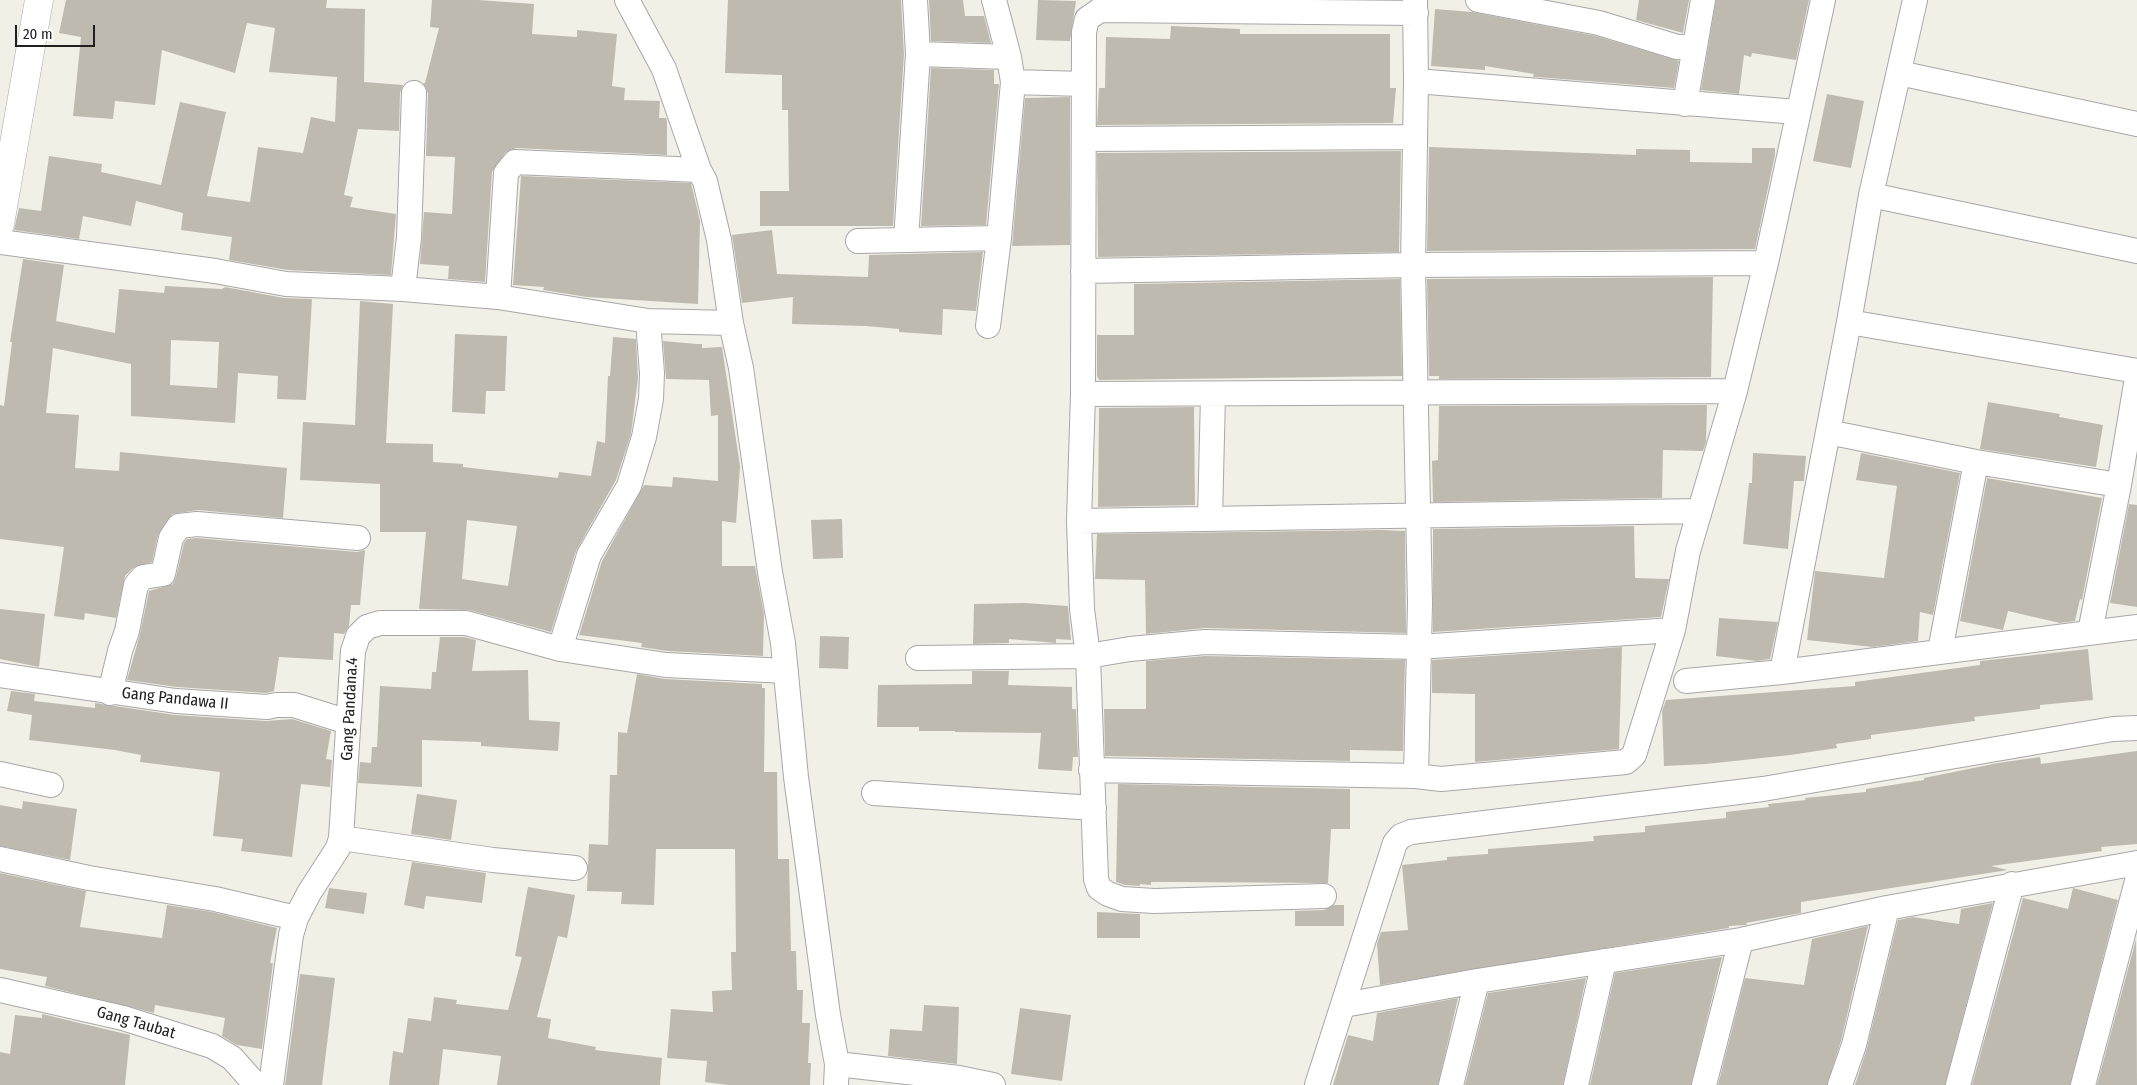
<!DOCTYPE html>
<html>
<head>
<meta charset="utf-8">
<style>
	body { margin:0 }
	#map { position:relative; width:2137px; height:1085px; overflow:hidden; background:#f1f0e6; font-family:"Fira Sans Condensed",sans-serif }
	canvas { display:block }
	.scale { position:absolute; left:15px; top:25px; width:80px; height:22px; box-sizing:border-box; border:2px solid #202020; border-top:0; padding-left:6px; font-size:15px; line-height:18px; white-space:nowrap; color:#202020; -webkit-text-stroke:4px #fff; paint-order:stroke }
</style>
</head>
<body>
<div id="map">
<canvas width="2137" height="1085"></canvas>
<div class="scale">20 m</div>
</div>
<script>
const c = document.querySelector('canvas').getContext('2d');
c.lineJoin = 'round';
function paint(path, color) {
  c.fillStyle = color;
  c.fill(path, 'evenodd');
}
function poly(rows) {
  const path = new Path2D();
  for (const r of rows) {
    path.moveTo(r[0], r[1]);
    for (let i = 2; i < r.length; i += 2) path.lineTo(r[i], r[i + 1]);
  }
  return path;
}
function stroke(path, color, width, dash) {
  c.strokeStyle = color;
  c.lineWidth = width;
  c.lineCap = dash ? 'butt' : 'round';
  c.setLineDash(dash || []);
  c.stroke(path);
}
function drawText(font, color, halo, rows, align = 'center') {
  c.font = font + ' "Fira Sans Condensed",sans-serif';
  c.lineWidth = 4;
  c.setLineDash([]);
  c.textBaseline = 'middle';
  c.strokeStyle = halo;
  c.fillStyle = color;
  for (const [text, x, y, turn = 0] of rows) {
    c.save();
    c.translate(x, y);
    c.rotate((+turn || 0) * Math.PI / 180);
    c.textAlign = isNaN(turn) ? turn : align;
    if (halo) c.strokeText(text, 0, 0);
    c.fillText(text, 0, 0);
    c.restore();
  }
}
paint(poly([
	[66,0,327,0,326,8,365,9,364,82,403,85,400,93,399,131,358,129,344,195,353,197,350,207,396,214,391,275,288,270,229,260,232,237,181,230,183,213,136,201,131,226,83,216,79,239,14,230,19,208,41,211,49,156,102,164,101,172,161,185,180,102,226,112,207,196,250,202,258,147,303,153,311,117,335,122,337,77,269,72,275,28,247,23,235,73,162,50,155,105,115,101,113,119,73,116,81,37,59,33],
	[432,0,478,0,534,4,532,34,577,37,577,30,617,34,612,86,625,88,624,100,660,101,659,118,666,118,667,121,667,155,516,148,505,153,492,172,485,282,448,279,449,266,420,264,424,212,452,214,455,157,426,156,428,93,423,83,425,83,439,28,430,27],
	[728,0,901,0,904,54,893,226,760,226,760,191,789,191,788,110,782,110,782,75,725,73],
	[929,0,963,0,965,16,984,16,991,43,931,41],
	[1038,0,1076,1,1070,41,1036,40],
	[1639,0,1689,0,1683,33,1636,20],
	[1716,0,1809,0,1796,60,1752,53,1751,57,1744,55,1739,94,1701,90],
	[1435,9,1472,12,1596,36,1679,61,1674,88,1537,77,1533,77,1534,74,1485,66,1485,70,1431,66],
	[1171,26,1240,29,1240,34,1390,34,1390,88,1396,88,1393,123,1097,125,1099,88,1105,88,1106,37,1170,39],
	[931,68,994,70,994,84,999,84,986,225,921,226],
	[1827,94,1864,101,1851,168,1813,161],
	[1070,97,1070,245,1012,246,1025,98],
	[1429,147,1636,155,1636,149,1690,150,1690,162,1752,163,1752,148,1775,148,1775,155,1755,249,1427,251],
	[1401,151,1399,252,1098,257,1097,153],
	[521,176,691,183,700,221,698,304,587,297,543,290,544,287,513,285],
	[772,230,777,274,868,277,869,255,983,252,976,311,943,309,942,335,899,332,899,329,866,326,792,324,793,297,742,303,732,235],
	[23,259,64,265,56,321,115,333,119,289,164,293,165,286,222,289,225,287,284,298,312,299,306,400,277,399,278,376,238,373,235,423,131,416,131,364,53,348,46,413,79,415,75,468,119,471,120,452,287,468,283,518,198,510,172,514,158,535,152,562,133,568,125,576,116,618,85,613,84,620,54,616,64,547,0,539,0,405,4,406,12,342,10,342],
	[171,340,219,342,217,388,170,385],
	[1713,277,1711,377,1439,379,1439,376,1429,376,1427,279],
	[1400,279,1402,376,1099,380,1097,376,1097,335,1134,335,1134,284],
	[360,301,393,304,386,443,433,444,433,462,463,464,463,467,558,478,559,472,591,476,597,441,605,443,608,376,610,376,613,337,636,339,638,378,631,434,616,480,576,551,551,632,469,610,419,609,426,532,380,532,380,484,300,480,303,422,355,425],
	[467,520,517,526,508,586,462,579],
	[455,334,507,336,505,391,486,391,485,414,452,412],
	[663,341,697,344,702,344,702,348,722,347,740,466,736,523,722,521,722,566,755,566,764,614,763,656,667,651,641,647,642,643,579,635,602,561,644,485,672,487,673,477,718,481,718,415,711,416,709,380,666,379],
	[1988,402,2060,414,2059,417,2103,425,2096,467,1980,449],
	[1707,405,1706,442,1703,451,1663,450,1662,498,1433,502,1432,461,1438,460,1439,406],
	[1194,407,1195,505,1098,507,1099,408],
	[1753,453,1806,456,1804,481,1794,481,1788,549,1743,544,1749,483,1752,483],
	[1861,453,1960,473,1933,615,1920,612,1918,641,1873,647,1807,640,1815,571,1884,578,1897,486,1856,480],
	[1987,478,2102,498,2082,600,2080,599,2075,621,2060,623,2008,611,2003,630,1960,621],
	[2129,504,2137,505,2137,607,2110,603],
	[842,519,843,558,813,559,811,520],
	[1634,526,1635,578,1669,579,1661,617,1433,632,1433,529],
	[1382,530,1405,531,1406,633,1205,628,1146,634,1145,580,1095,579,1097,534],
	[197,538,357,552,365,550,360,605,351,605,349,626,344,634,334,633,333,660,279,657,274,691,266,693,177,687,127,680,140,634,149,591,173,584,176,577,184,543,187,539],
	[1025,603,1068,606,1071,640,1056,639,1056,643,1009,639,1009,643,973,644,974,604],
	[0,609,45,614,39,667,0,659],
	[1719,618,1778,622,1770,659,1757,661,1716,656],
	[820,636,849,637,848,669,819,668],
	[440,637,464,637,476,640,472,671,528,670,529,720,560,722,558,751,481,746,481,742,422,740,422,787,358,783,360,762,371,763,372,747,377,747,380,686,431,689,432,672,436,672],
	[1622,647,1619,749,1475,762,1475,694,1432,693,1432,660],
	[2088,649,2093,700,2040,705,2040,709,1974,717,1975,721,1871,735,1871,739,1836,744,1837,748,1790,755,1706,764,1664,766,1662,711,1666,700,1855,686,1855,682,1980,665,1980,661],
	[1205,656,1405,660,1403,751,1350,750,1350,761,1105,756,1104,709,1146,709,1146,661],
	[972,671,1009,671,1008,685,1072,687,1072,709,1076,709,1078,757,1073,757,1072,771,1038,769,1041,733,955,732,955,731,919,731,919,727,877,727,878,685,972,684],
	[637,674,665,679,762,684,762,688,765,688,764,772,777,772,778,859,789,859,791,951,796,951,797,990,803,990,802,1023,810,1023,808,1063,811,1063,810,1085,728,1085,705,1082,707,1061,667,1058,671,1009,713,1012,712,991,732,990,731,952,736,952,735,849,656,849,654,905,621,904,622,892,587,891,589,844,608,845,610,775,617,775,618,732,627,733],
	[11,691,35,694,34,701,95,708,95,703,175,715,266,721,292,719,331,731,326,759,332,760,330,787,301,784,292,857,241,851,243,839,213,836,220,772,140,762,141,755,115,750,29,740,32,715,7,711],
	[2137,751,2137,844,2101,847,2102,851,1991,866,2008,870,1801,902,1801,913,1746,923,1747,925,1729,926,1729,928,1380,985,1377,944,1381,932,1408,930,1402,865,1447,860,1447,857,1488,854,1488,849,1594,841,1593,836,1645,832,1645,826,1726,818,1726,812,1769,807,1768,804,1806,800,1805,798,1866,792,1866,789,1924,780,1924,778,1998,763,2040,757,2041,764],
	[1118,784,1350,789,1350,829,1331,829,1328,883,1177,882,1151,882,1151,885,1140,884,1140,886,1125,885,1116,882],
	[417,794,457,800,451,840,411,834],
	[23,801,77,809,70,860,0,846,0,805,22,809],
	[412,862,486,873,482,903,426,896,424,909,404,905],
	[0,873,86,891,80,927,162,938,167,905,212,912,277,928,270,963,273,963,262,1049,237,1045,222,1036,225,1018,155,1005,154,1013,45,986,47,977,0,969],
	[528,887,575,895,567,938,558,936,537,1017,551,1019,548,1038,596,1047,595,1050,662,1058,660,1085,497,1085,501,1056,443,1049,439,1085,389,1085,393,1051,403,1053,408,1018,431,1021,434,997,457,1000,456,1004,508,1010,522,957,515,956],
	[329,888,367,893,364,914,325,908],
	[2073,888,2118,900,2070,1085,1972,1085,2023,898,2068,909],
	[1993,903,1945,1085,1855,1085,1867,1048,1898,920,1913,917,1959,924,1961,909],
	[1334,905,1344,905,1344,926,1295,926,1295,911,1324,910],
	[1097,912,1140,914,1140,938,1097,938],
	[1868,926,1841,1041,1827,1085,1718,1085,1745,978,1804,985,1812,939],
	[2136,939,2137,1085,2097,1085],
	[1722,957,1691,1085,1590,1085,1615,973],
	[300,974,335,978,322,1085,285,1085],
	[1586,978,1563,1085,1465,1085,1488,993],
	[1458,998,1438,1085,1333,1085,1348,1035,1373,1041,1377,1013],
	[924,1005,959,1007,957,1064,888,1056,890,1029,922,1031],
	[1020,1008,1071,1015,1062,1081,1011,1074],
	[42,1014,130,1035,125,1085,0,1085,0,1052,10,1054,15,1015,42,1018]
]), '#bebaaf');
const minor = poly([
	[627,0,664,69,699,170,705,181,719,240,731,323,741,368,770,572,783,643,796,777,828,1015,837,1064,836,1085],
	[1415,0,1416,81,1413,265,1420,603,1416,776,1441,779,1626,762,1634,755,1673,630,1688,551,1735,391,1766,263,1823,0],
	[1478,0,1599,23,1677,47,1693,47],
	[1416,13,1100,10,1087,19,1084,32,1083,394,1735,391],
	[918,54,1009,57],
	[1899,73,2137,124],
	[1416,81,1797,112],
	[1013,82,1084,84],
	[1685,104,1703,0],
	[1084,139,1415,137],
	[1871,195,2137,251],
	[906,240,918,54,915,0],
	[858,241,999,238],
	[0,242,215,271,286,284,403,289,498,297,648,321,731,323],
	[1083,271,1413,265,1766,263],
	[403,289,409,237,414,93],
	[498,297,506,173,515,162,699,170],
	[1849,322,2137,371],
	[988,326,999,238,1013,82,1009,57,994,0],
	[1083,394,1079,521,1082,609,1088,656,1130,649,1205,642,1418,647,1673,630],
	[1828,432,1976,462,2119,485],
	[1210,519,1213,395],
	[1079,521,1699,511],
	[2090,632,2119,485,2137,378],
	[560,649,589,555,629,486,644,437,651,399,652,373,648,321],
	[1940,651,1976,462],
	[918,658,1088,656,1096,879,1099,888,1108,894,1122,899,1154,901,1324,896],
	[1782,672,1849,322,1871,195,1915,0],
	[0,675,176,701,267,707,276,705,294,705,348,722],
	[1686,681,1782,672,2137,627],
	[110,693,120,651,127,631,136,585,143,577,163,574,171,538,179,526,197,524,358,538],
	[1091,770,1416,776],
	[0,774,51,785],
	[874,793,1094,808],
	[341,838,493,860,575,868],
	[0,859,89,878,215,899,296,918],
	[0,990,123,1018,212,1046,232,1058,256,1085],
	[1344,1005,1477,981,1741,940,1887,908,2137,863],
	[837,1064,959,1078,993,1085],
	[271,1085,291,935,296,918,309,893,338,848,341,838,353,651,358,636,367,627,380,623,466,623,560,649,666,665,786,671],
	[1317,1085,1395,843,1401,836,1411,832,1763,789,2113,729,2137,728],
	[1451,1085,1477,981],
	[1576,1085,1604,961],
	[1704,1085,1741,940],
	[1840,1085,1854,1045,1887,908],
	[1958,1085,2012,884],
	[2083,1085,2137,881]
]);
const tertiary = poly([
	[0,224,39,0]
]);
stroke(minor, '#a7a7a7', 26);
stroke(tertiary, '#a7a7a7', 29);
stroke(minor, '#fff', 24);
stroke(tertiary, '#fff', 28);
drawText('16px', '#202020', '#fff', [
	["Gang Pandawa II",175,699,6],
	["Gang Pandana.4",350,709,-87],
	["Gang Taubat",136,1023,16]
]);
</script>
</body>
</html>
